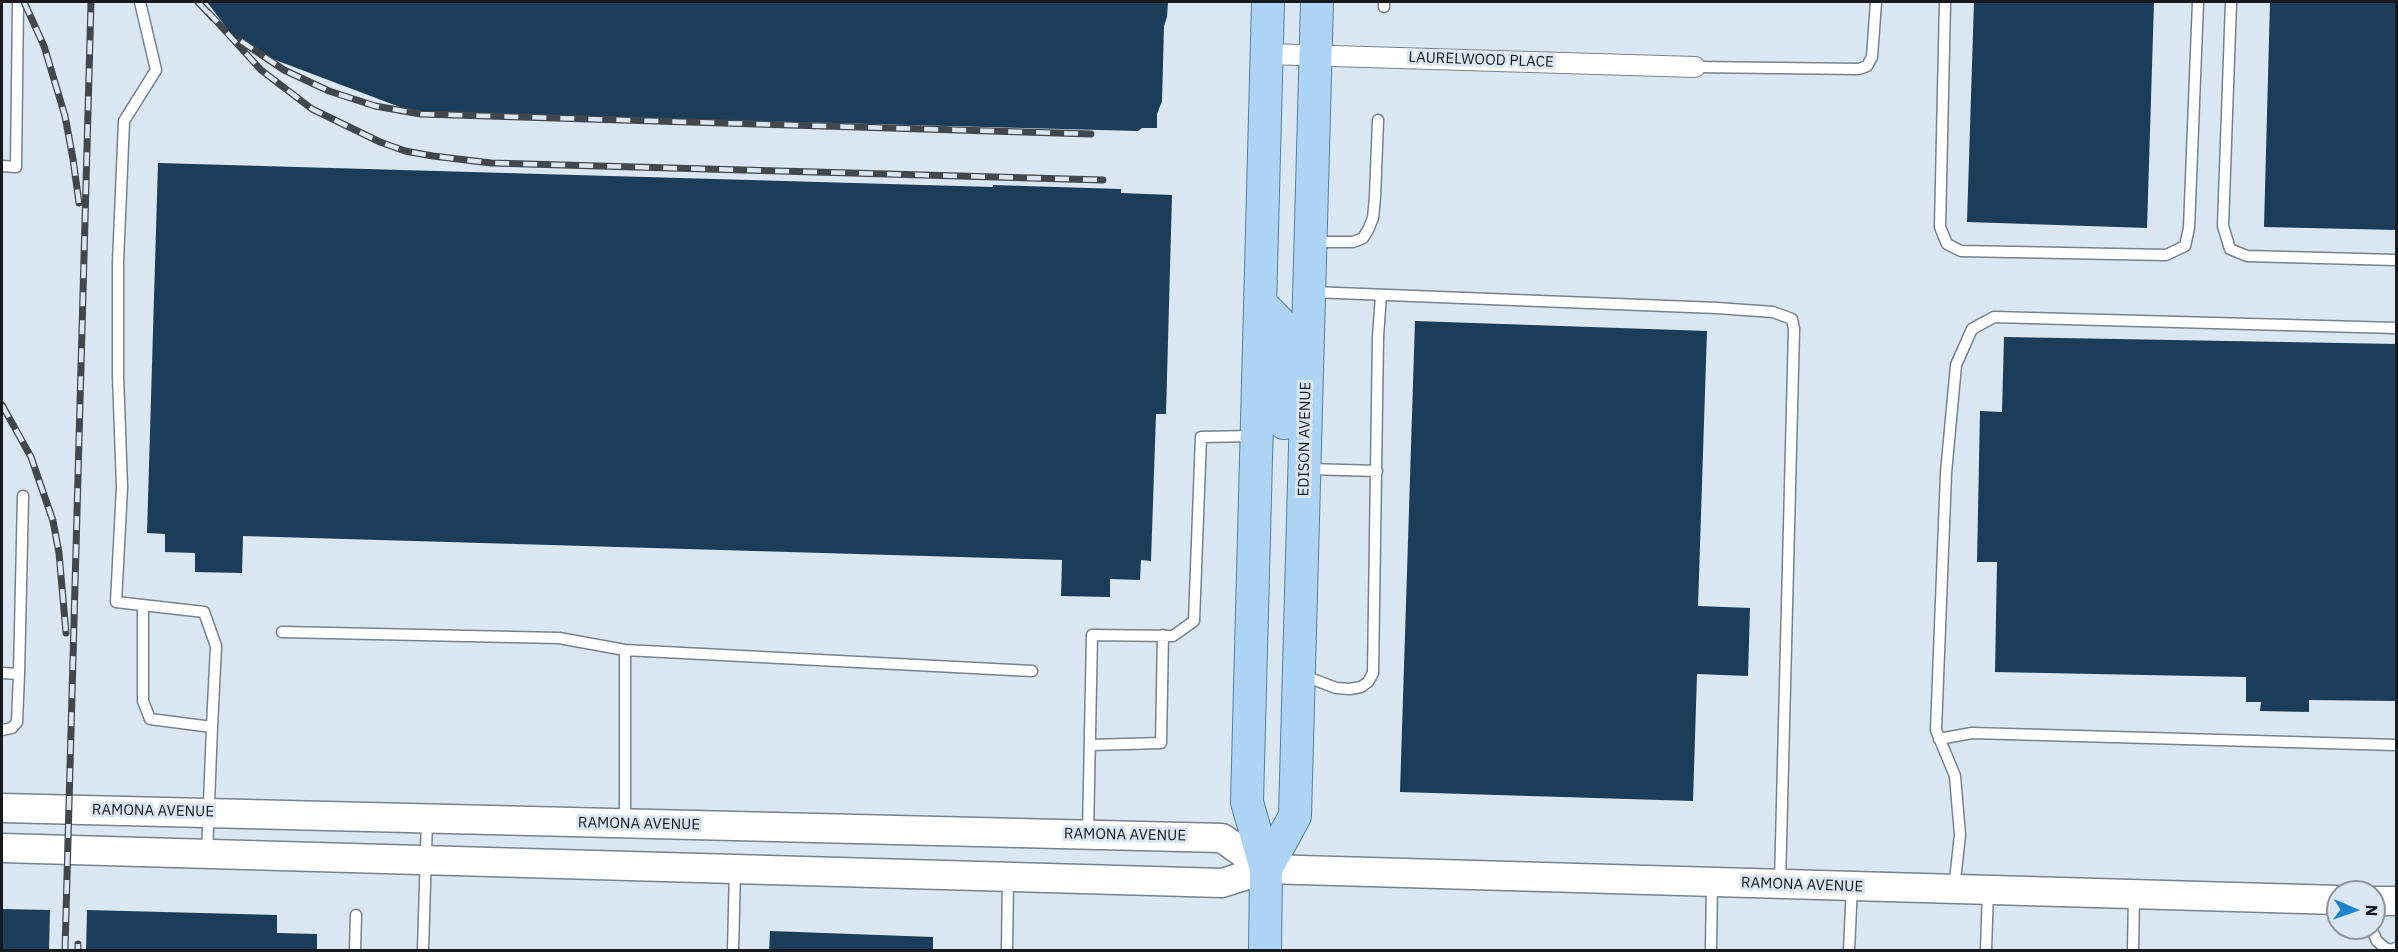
<!DOCTYPE html>
<html>
<head>
<meta charset="utf-8">
<style>
	body { margin:0 }
	#map { position:relative; width:2398px; height:952px; overflow:hidden; background:#dae6f1; font-family:"IBM Plex Sans",sans-serif }
	canvas { display:block }
	.frame { position:absolute; inset:0; border:3px solid #161a1e; pointer-events:none }
	.north { position:absolute; left:2326px; top:880px; width:60px; height:60px; box-sizing:border-box; background:#dae6f1; border:2px solid #8c949d; border-radius:50%; rotate:92deg; font-size:16px; font-weight:700; line-height:24px; text-align:center; color:#161a1e }
	.north::after { content:''; display:block; margin:auto; width:21px; height:27px; background:#1c84cf; clip-path:polygon(50% 0,100% 100%,50% 72%,0 100%) }
</style>
</head>
<body>
<div id="map">
<canvas width="2398" height="952"></canvas>
<div class="frame"></div>
<div class="north">N</div>
</div>
<script>
const c = document.querySelector('canvas').getContext('2d');
c.lineJoin = 'round';
function paint(path, color) {
  c.fillStyle = color;
  c.fill(path, 'evenodd');
}
function poly(rows) {
  const path = new Path2D();
  for (const r of rows) {
    path.moveTo(r[0], r[1]);
    for (let i = 2; i < r.length; i += 2) path.lineTo(r[i], r[i + 1]);
  }
  return path;
}
function stroke(path, color, width, dash) {
  c.strokeStyle = color;
  c.lineWidth = width;
  c.lineCap = dash ? 'butt' : 'round';
  c.setLineDash(dash || []);
  c.stroke(path);
}
function drawText(font, color, halo, rows, align = 'center') {
  c.font = font + ' "IBM Plex Sans",sans-serif';
  c.lineWidth = 6;
  c.setLineDash([]);
  c.textBaseline = 'middle';
  c.strokeStyle = halo;
  c.fillStyle = color;
  for (const [text, x, y, turn = 0] of rows) {
    c.save();
    c.translate(x, y);
    c.rotate((+turn || 0) * Math.PI / 180);
    c.textAlign = isNaN(turn) ? turn : align;
    if (halo) c.strokeText(text, 0, 0);
    c.fillText(text, 0, 0);
    c.restore();
  }
}
paint(poly([
	[207,2,1168,2,1167,17,1164,26,1162,101,1157,114,1157,128,1142,128,1138,131,413,112,241,47],
	[1974,2,2154,2,2147,228,1967,222],
	[2270,2,2397,2,2397,230,2264,227],
	[158,163,993,187,993,185,1121,189,1121,193,1172,195,1166,414,1156,414,1151,561,1141,560,1140,580,1110,579,1110,597,1061,596,1062,560,243,536,242,573,195,572,195,553,165,552,165,534,147,533],
	[1415,321,1707,331,1698,606,1750,608,1748,676,1697,674,1693,801,1400,792],
	[2004,337,2397,344,2397,701,2309,700,2309,712,2260,711,2261,702,2246,702,2246,677,1995,672,1997,562,1977,562,1980,411,2002,412],
	[2,909,50,910,49,951,2,951],
	[87,910,277,915,277,933,317,934,317,951,86,951],
	[770,931,933,937,933,951,769,951]
]), '#1b3d59');
const lane = poly([
	[140,2,156,70,124,121,118,263,118,375,122,487,116,602,204,612,216,646,212,727,150,719,143,701,143,605],
	[1945,2,1940,227,1947,244,1961,251,2166,255,2185,246,2189,228,2198,2],
	[2231,2,2223,226,2230,249,2247,256,2396,260],
	[1384,7,1384,2],
	[1695,67,1859,69,1867,66,1872,57,1876,2],
	[2,166,16,167,18,2],
	[1314,242,1353,242,1363,238,1368,230,1373,218,1375,197,1378,120],
	[1312,292,1717,308,1773,312,1792,319,1794,329,1780,883],
	[1308,469,1377,471],
	[282,632,559,638,625,650,1032,671],
	[2,673,19,674,23,496],
	[1302,675,1336,688,1350,689,1361,687,1368,682,1373,673,1378,337,1381,295],
	[2,730,12,728,17,722,19,674],
	[1939,739,1972,733,2396,745],
	[1090,745,1161,743,1163,635],
	[625,823,625,650],
	[1088,834,1092,635,1173,636,1194,621,1201,437,1254,436],
	[207,853,212,727],
	[1954,889,1960,835,1955,776,1936,730,1946,473,1956,365,1972,329,1994,317,2396,328],
	[2371,928,2377,941,2385,948,2391,950,2396,948],
	[355,950,356,915],
	[423,950,427,819],
	[733,950,735,869],
	[1007,950,1008,877],
	[1711,950,1712,882],
	[1849,950,1852,886],
	[1986,950,1988,890],
	[2133,950,2134,894]
]);
const street = poly([
	[1267,54,1695,67]
]);
const secondary = poly([
	[2,808,1222,838,1266,869],
	[2,848,1222,883,1266,869,2338,900],
	[2374,901,2396,901]
]);
const primary = poly([
	[1261,304,1279,322,1285,334,1284,423],
	[1266,869,1295,816,1317,2],
	[1265,950,1266,869,1247,802,1268,2]
]);
stroke(lane, '#77828c', 13);
stroke(street, '#77828c', 22);
stroke(secondary, '#77828c', 31);
stroke(primary, '#547fa6', 34);
stroke(lane, '#fff', 10);
stroke(street, '#fff', 20);
stroke(secondary, '#fff', 28);
stroke(primary, '#add3f5', 32);
const rail = poly([
	[24,2,44,46,65,116,73,159,79,203],
	[198,2,213,18],
	[208,12,261,70,312,109,380,142,405,151,433,156,491,163,1103,180],
	[241,41,284,70,329,91,375,106,421,114,1091,134],
	[2,405,31,457,53,521,59,553,66,633],
	[65,950,91,2],
	[78,950,78,944]
]);
stroke(rail, '#42474d', 7);
stroke(rail, '#dae6f1', 4.5, [14]);
drawText('15px', '#161a1e', '#dae6f1', [
	["LAURELWOOD PLACE",1481,60,2],
	["EDISON AVENUE",1305,439,-89],
	["RAMONA AVENUE",153,811,1],
	["RAMONA AVENUE",639,824,1],
	["RAMONA AVENUE",1125,835,1],
	["RAMONA AVENUE",1802,885,2]
]);
</script>
</body>
</html>
